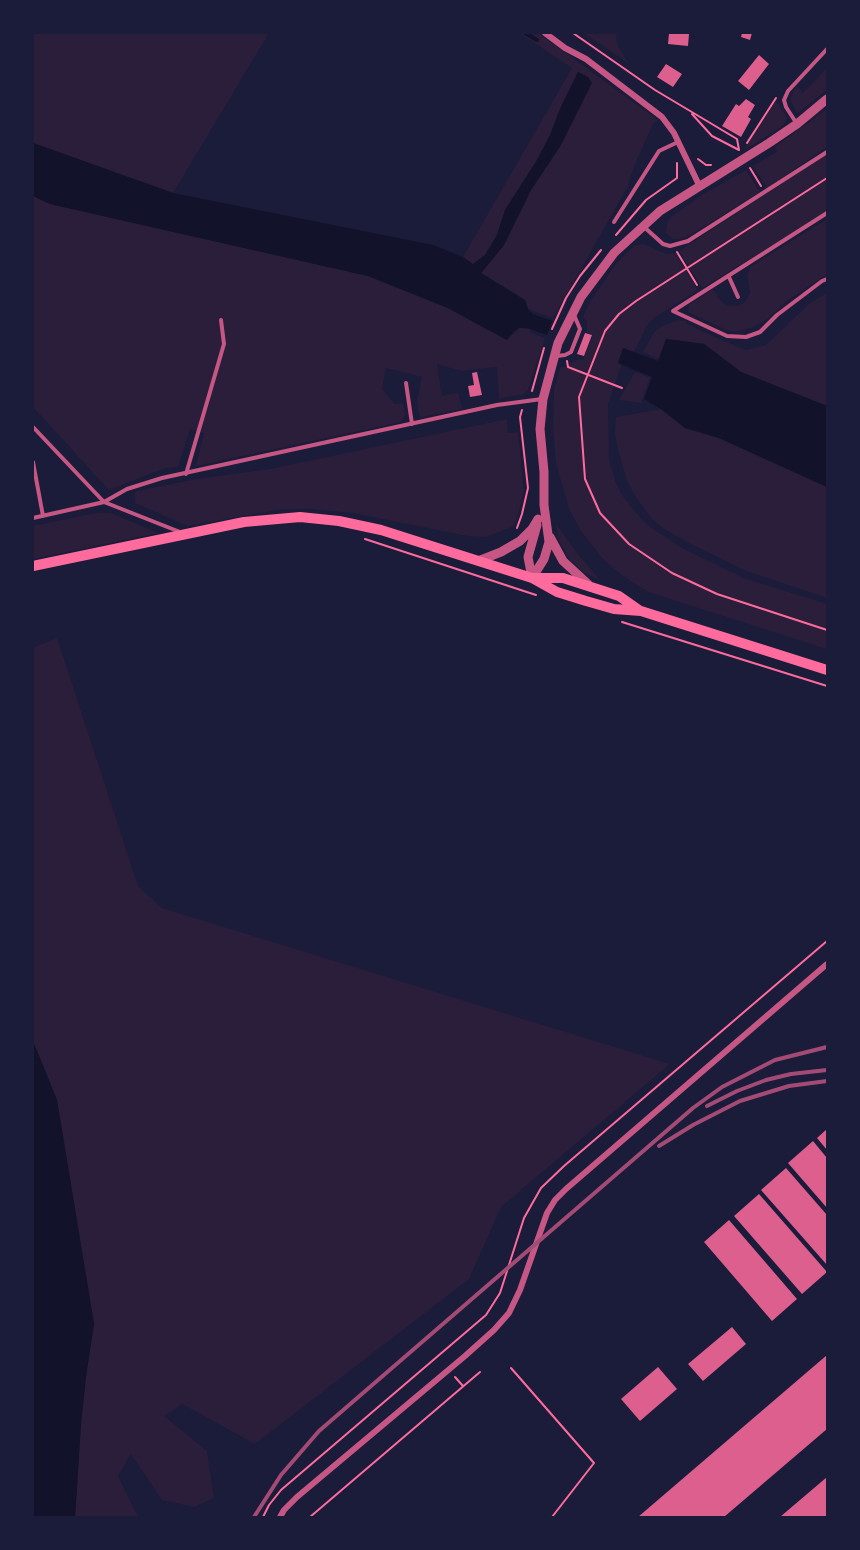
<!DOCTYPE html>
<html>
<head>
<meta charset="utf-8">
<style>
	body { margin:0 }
	#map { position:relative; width:860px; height:1550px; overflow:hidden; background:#1b1b3a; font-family:"Golos Text",sans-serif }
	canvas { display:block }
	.frame { position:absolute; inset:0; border:34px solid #1b1b3a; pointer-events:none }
</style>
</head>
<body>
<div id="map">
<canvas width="860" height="1550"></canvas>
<div class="frame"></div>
</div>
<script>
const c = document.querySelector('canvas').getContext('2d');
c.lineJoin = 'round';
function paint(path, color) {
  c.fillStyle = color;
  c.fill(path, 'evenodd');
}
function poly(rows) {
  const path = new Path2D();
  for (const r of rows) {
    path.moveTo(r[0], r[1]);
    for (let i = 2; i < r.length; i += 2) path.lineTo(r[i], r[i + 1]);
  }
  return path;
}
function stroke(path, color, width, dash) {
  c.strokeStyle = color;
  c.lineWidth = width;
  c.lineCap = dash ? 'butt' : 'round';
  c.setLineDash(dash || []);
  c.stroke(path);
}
paint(poly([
	[33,33,269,33,173,193,33,143],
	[519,33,538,33,658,120,653,124,634,166,627,188,553,318,528,309,525,300,481,273,504,245,531,190,561,145,588,77,578,72,560,109,550,135,537,160,505,210,497,235,485,256,473,265,463,257,572,68],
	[584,33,616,33,617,44,628,63],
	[827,68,827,90,799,112,796,112,790,99,793,92,797,86,803,93],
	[776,101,787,117,784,125,743,151],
	[827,109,827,147,767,188,753,166,777,152,775,147],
	[827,154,827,212,702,288,679,251],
	[746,170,760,192,689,236,680,239,673,239,666,233,667,223,671,217,702,195],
	[33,196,50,204,368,276,448,308,507,340,519,328,531,329,530,333,545,338,528,390,524,394,499,399,497,367,461,371,437,364,442,396,458,393,462,409,422,417,419,415,417,401,422,377,386,368,382,389,395,404,403,403,405,415,401,422,196,466,204,433,190,429,178,467,165,468,109,490,33,407],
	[827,219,827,274,787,301,766,320,751,328,734,332,726,330,688,312,689,305,713,289,719,299,727,306,738,306,744,303,750,293,747,275,751,266],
	[643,244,666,254,675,253,698,290,654,318,646,327,634,352,623,349,618,363,622,364,608,404,609,459,616,483,624,498,642,520,653,529,684,549,744,578,827,604,827,649,648,592,623,576,602,558,581,531,569,509,556,463,553,428,554,389,560,368,563,366,586,375,586,372,569,366,570,363,580,359,583,360,593,335,587,333,587,322,583,317,590,302,615,265,634,246],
	[827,293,827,406,741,372,704,344,667,339,659,359,643,352,654,332,662,326,679,320,686,321,686,323,714,337,746,350,766,345,810,303],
	[635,372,650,378,641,403,619,400],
	[661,409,685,428,719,438,827,487,827,598,746,571,687,542,664,529,652,519,635,496,627,481,618,450,615,433,616,417],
	[507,419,508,433,518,432,524,491,516,521,512,527,486,537,467,536,353,513,310,509,277,510,188,526,135,503,135,492,152,488,197,479,270,469],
	[96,513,111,513,158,533,33,559,33,526],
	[556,524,577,553,600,580,584,573,569,559,559,541],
	[57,638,138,886,162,908,670,1064,501,1207,469,1279,255,1444,182,1404,164,1416,207,1451,214,1498,194,1507,162,1500,131,1454,118,1476,138,1517,75,1517,81,1424,86,1376,94,1324,57,1100,33,1041,33,648]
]), '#2a1e3b');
paint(poly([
	[578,72,588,77,592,83,561,145,531,190,504,245,481,273,525,300,528,309,533,314,552,321,547,335,527,328,519,328,514,331,507,340,448,308,368,276,50,204,33,196,33,143,173,193,433,245,463,257,473,264,485,255,497,235,505,210,537,160,550,135,560,109],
	[666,339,704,344,741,372,827,406,827,487,719,438,685,428,661,409,644,399,652,377,618,363,623,348,658,361],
	[33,1041,57,1100,94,1324,86,1376,81,1424,75,1517,33,1517]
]), '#12122b');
stroke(poly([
	[525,33,537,40]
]), '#12122b', 4);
paint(poly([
	[669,33,689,34,688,46,668,44],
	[742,33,752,33,750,40,741,37],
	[759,55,769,64,749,90,738,81],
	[666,64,682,74,673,87,657,77],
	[746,99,755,105,748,117,751,119,741,137,722,126,736,104,739,106],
	[585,333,592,335,584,356,577,354],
	[477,372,482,395,470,397,468,386,474,385,472,373],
	[827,1129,827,1150,817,1138],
	[813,1141,827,1158,827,1208,788,1163],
	[786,1168,827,1215,827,1265,761,1190],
	[759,1194,827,1272,802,1294,734,1216],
	[729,1220,797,1299,772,1321,704,1242],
	[732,1327,746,1344,703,1381,688,1364],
	[827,1355,827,1429,724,1517,638,1517],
	[658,1367,677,1389,640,1421,621,1399],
	[827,1477,827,1517,780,1517]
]), '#dd5f8e');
stroke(poly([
	[573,33,655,90,737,139,739,150],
	[692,114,712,136,739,150],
	[747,143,776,98],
	[698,159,706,165,711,165],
	[750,168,761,186],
	[827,178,636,301,619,314,605,331,579,397,585,479,600,513,629,544,672,573,717,594,827,630],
	[616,235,646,200,677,178,677,163],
	[677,252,697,285],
	[552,329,566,298,580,276,601,250],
	[567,361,568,367,622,388],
	[532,391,544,348],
	[517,528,522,514,528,488,520,417,522,410],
	[365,539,536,595],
	[622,622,827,686],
	[511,1368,594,1463,552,1517],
	[455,1377,463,1386],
	[263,1517,269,1505,281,1490,486,1315,500,1293,524,1218,541,1188,564,1166,827,941],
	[310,1517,480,1372]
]), '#ff6b9d', 2);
stroke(poly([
	[797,124,786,107,784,100,788,91,827,49],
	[827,213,673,311,727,336,746,337,760,332,777,315,822,281,827,279],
	[614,222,659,151,678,142],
	[643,226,663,244,670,246,688,241,827,152],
	[729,277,738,297],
	[557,356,565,355,571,352,580,329,574,315],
	[406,383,412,424],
	[33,427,104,502,180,532],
	[33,462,43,516],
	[186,474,224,344,221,320],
	[33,518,104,502,127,489,162,478,497,405,542,399]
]), '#c65784', 4);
stroke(poly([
	[545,33,565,48,586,59,662,117,674,133,699,185],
	[280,1517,284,1510,297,1497,465,1356,494,1330,509,1313,520,1290,547,1213,555,1200,566,1189,827,964]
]), '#c65784', 6);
stroke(poly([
	[550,537,563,561,588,584],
	[478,561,501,552,520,541,532,529,538,519],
	[532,578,544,559,549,542,544,505,544,472,540,429,543,399,558,343,581,297,614,253,660,211,769,143,797,124,827,99],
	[532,578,528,557,537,525]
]), '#c65784', 9);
stroke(poly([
	[33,566,244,522,300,517,339,521,381,530,532,578,557,592,586,601,614,609,641,611,827,670],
	[533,578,563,578,619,596,639,610]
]), '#ff6b9d', 10);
stroke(poly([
	[707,1106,737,1091,766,1080,791,1074,827,1070],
	[659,1146,693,1125,740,1101,789,1086,827,1081],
	[254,1517,281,1475,319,1431,693,1108,722,1087,775,1060,827,1047]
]), '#a44b75', 4);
</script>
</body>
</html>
